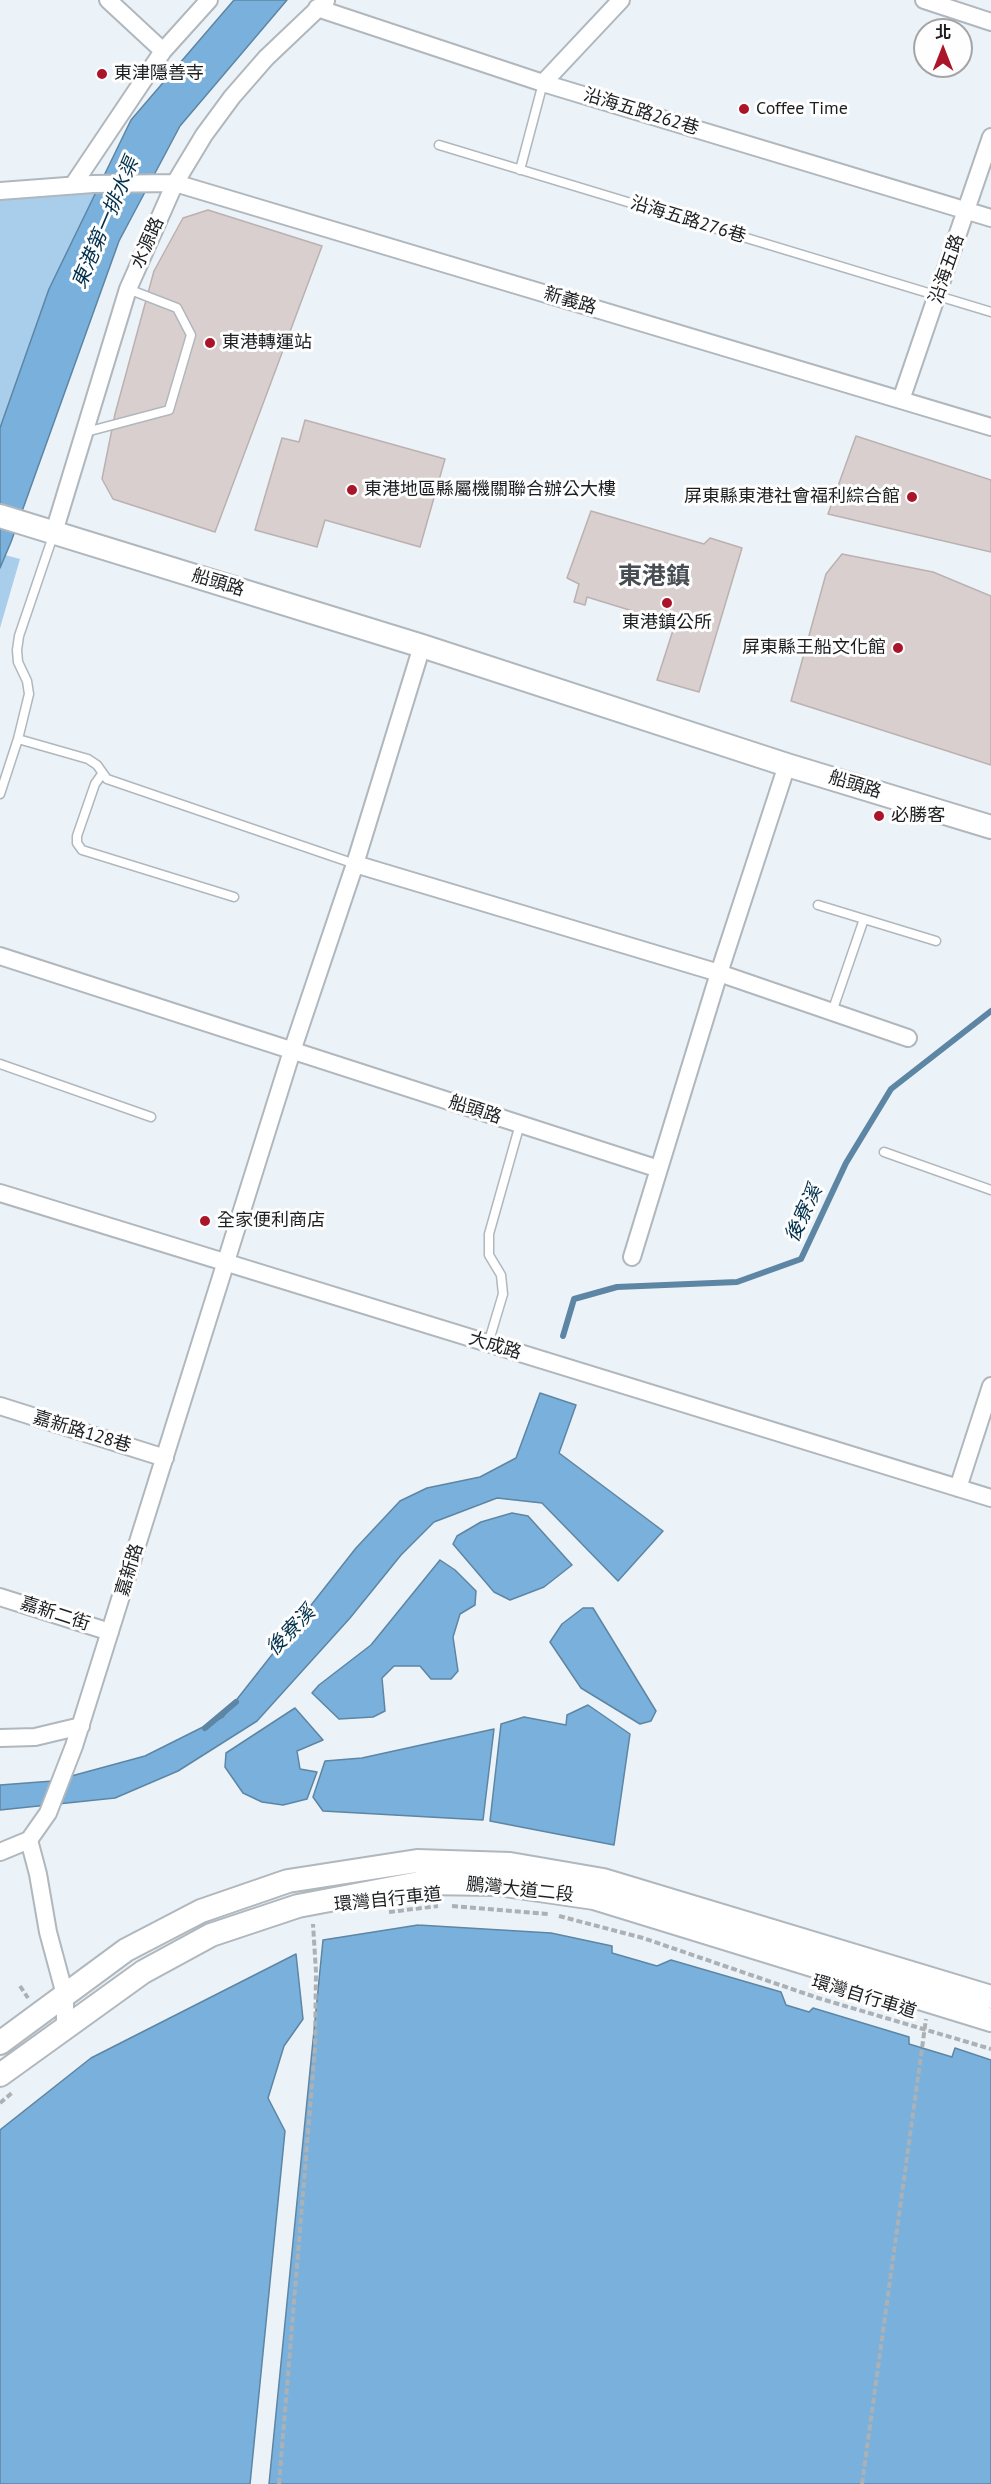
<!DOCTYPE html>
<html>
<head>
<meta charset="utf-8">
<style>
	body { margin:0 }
	#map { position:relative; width:991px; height:2484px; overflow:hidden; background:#ebf2f8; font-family:"PT Sans","Noto Sans TC",sans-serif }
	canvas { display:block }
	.north { position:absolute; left:913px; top:18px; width:60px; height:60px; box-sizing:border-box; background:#fefefe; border:2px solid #a4a4a5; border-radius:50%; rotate:0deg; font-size:16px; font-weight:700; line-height:24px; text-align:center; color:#1c1e20 }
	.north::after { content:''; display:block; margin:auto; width:21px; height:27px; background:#aa1529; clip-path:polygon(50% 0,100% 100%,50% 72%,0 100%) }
</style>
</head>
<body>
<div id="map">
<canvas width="991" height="2484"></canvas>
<div class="north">北</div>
</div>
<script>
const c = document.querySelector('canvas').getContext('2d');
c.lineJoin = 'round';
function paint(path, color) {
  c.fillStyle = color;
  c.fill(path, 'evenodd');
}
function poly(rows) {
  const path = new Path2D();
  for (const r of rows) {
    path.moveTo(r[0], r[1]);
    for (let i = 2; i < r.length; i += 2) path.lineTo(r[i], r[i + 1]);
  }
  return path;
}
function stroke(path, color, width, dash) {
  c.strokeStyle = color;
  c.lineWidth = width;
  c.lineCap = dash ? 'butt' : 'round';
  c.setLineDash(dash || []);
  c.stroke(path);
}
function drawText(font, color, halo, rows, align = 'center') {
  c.font = font + ' "PT Sans","Noto Sans TC",sans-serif';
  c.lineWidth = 6;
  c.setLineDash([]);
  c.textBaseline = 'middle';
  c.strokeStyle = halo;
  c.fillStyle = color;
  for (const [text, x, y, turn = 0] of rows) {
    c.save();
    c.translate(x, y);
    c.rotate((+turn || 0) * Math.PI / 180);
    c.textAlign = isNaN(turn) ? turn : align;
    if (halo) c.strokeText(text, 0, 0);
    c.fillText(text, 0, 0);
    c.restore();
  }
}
paint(poly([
	[108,190,0,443,0,198],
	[1,554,20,559,0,628,0,556]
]), '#a9ceeb');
const water = poly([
	[234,0,287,0,180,126,119,241,11,542,0,568,0,428,49,289,131,120,234,0],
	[540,1393,576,1405,559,1453,663,1531,618,1581,542,1503,497,1498,434,1522,401,1555,350,1618,257,1721,178,1771,115,1798,0,1810,0,1785,53,1781,145,1756,223,1717,356,1548,400,1501,427,1488,480,1477,516,1458,540,1393],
	[512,1513,528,1516,572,1565,544,1587,510,1600,494,1592,453,1544,457,1536,481,1522,512,1513],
	[440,1560,455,1570,476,1591,475,1605,460,1614,453,1637,458,1671,451,1679,431,1679,420,1666,394,1666,382,1678,385,1711,373,1717,339,1719,312,1693,319,1685,371,1645,440,1560],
	[583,1608,593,1608,656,1711,651,1721,640,1724,581,1688,550,1642,562,1624,583,1608],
	[588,1705,630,1734,614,1845,490,1821,501,1724,524,1717,566,1725,567,1715,588,1705],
	[295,1708,323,1740,297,1751,300,1769,317,1772,307,1799,283,1805,262,1802,243,1793,225,1767,226,1753,295,1708],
	[494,1729,483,1820,323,1811,313,1797,325,1761,362,1758,494,1729],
	[418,1925,551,1933,612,1946,612,1953,657,1966,671,1960,781,1992,786,2005,809,2012,813,2008,909,2037,909,2044,952,2057,955,2048,991,2060,991,2484,269,2484,323,1940,418,1925],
	[296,1954,303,2019,284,2046,268,2098,285,2131,250,2484,0,2484,0,2130,91,2058,296,1954]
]);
paint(water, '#79b1dc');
stroke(water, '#5d85a4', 1.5);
stroke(poly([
	[563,1336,574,1299,617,1287,737,1282,801,1259,846,1163,891,1089,991,1011],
	[205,1728,236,1702]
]), '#5d85a4', 6);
const building = poly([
	[208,210,322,246,215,532,113,499,102,479,115,414,154,271,183,218,208,210],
	[305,420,445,459,420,547,325,520,317,547,255,530,282,438,299,442,305,420],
	[856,436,991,480,991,552,828,514,856,436],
	[591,511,704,544,710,538,742,548,699,692,657,680,675,624,587,597,585,605,574,602,579,584,567,578,591,511],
	[842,554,933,572,991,596,991,765,791,701,826,574,842,554]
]);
paint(building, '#d9cfce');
stroke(building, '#bbb1b1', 1.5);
const lane = poly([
	[439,145,991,312],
	[520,170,543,83],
	[86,432,169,410,191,335,177,308,128,289],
	[18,739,88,759,97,765,107,779,355,864],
	[102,774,95,784,77,836,77,843,82,850,234,897],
	[0,794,18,739,29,694,27,681,18,662,17,650,19,636,54,533],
	[818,905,936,941],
	[832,1012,864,919],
	[0,1064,151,1117],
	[884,1152,991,1190],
	[488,1344,503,1294,501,1275,489,1255,489,1234,520,1124]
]);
const street = poly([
	[108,0,163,51],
	[924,0,991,22],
	[317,8,543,83,991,218],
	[543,83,621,0],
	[73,185,163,51,209,0],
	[0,191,93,184,175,183,991,427],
	[901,400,991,137],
	[54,532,128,289,175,183,204,135,232,97,266,58,326,1],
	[355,864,719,973,908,1038],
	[0,956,659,1169],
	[0,1193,991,1498],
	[632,1257,719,973,787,765],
	[0,1406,165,1458],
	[958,1488,991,1386],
	[0,1597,110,1632],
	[0,1738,35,1737,81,1726],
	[29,1840,38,1874,48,1932,65,1995,65,2027],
	[0,1852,29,1840,48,1813,74,1746,292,1051,355,864,422,646]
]);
const secondary = poly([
	[0,516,422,646,787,765,991,827],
	[0,2043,126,1950,201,1911,288,1881,417,1861,510,1864,603,1880,991,1997],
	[0,2075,143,1972,211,1935,298,1906,419,1883,498,1884,594,1898,991,2020]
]);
stroke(lane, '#b0b7bd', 11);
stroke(street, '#b0b7bd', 20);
stroke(secondary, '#b0b7bd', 26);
stroke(poly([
	[452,1906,549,1914],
	[389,1912,438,1906],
	[559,1916,643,1938,818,1998,991,2049],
	[20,1986,28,1998],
	[0,2103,13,2092],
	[279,2484,315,2048,316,1972,313,1924],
	[862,2484,926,2019]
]), '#abb1b5', 4, [6, 3]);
stroke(lane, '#fff', 8);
stroke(street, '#fff', 16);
stroke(secondary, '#fff', 22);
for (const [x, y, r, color] of [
	[102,74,6,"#aa1529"],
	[744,109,6,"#aa1529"],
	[210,343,6,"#aa1529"],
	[352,490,6,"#aa1529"],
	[912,497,6,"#aa1529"],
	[667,603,6,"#aa1529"],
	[898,648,6,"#aa1529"],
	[879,816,6,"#aa1529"],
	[205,1221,6,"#aa1529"]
]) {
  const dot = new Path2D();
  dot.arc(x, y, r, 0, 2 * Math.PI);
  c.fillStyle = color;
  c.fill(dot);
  stroke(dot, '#fefefe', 2);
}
drawText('18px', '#1c1e20', '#fefefe', [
	["東津隱善寺",114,74],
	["Coffee Time",756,109],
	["東港轉運站",222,343],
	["東港地區縣屬機關聯合辦公大樓",364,490],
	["屏東縣東港社會福利綜合館",900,497,"right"],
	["東港鎮公所",667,623,"center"],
	["屏東縣王船文化館",886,648,"right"],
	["必勝客",891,816],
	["全家便利商店",217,1221]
], 'left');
drawText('18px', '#1c1e20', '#fefefe', [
	["沿海五路262巷",641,112,17],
	["沿海五路276巷",688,220,17],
	["水源路",148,243,-66],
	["沿海五路",947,269,-71],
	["新義路",570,301,17],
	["船頭路",218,583,17],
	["船頭路",855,785,17],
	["船頭路",475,1110,18],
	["大成路",495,1346,17],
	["嘉新路128巷",82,1432,17],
	["嘉新路",130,1570,-73],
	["嘉新二街",55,1614,18],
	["鵬灣大道二段",520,1890,6],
	["環灣自行車道",388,1900,-6],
	["環灣自行車道",864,1997,17]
]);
drawText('italic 20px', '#01304c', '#fefefe', [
	["東港第一排水渠",106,223,-67],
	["後寮溪",804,1214,-65],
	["後寮溪",291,1631,-46]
]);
drawText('bold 24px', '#474d52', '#fefefe', [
	["東港鎮",654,577]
]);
</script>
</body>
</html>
